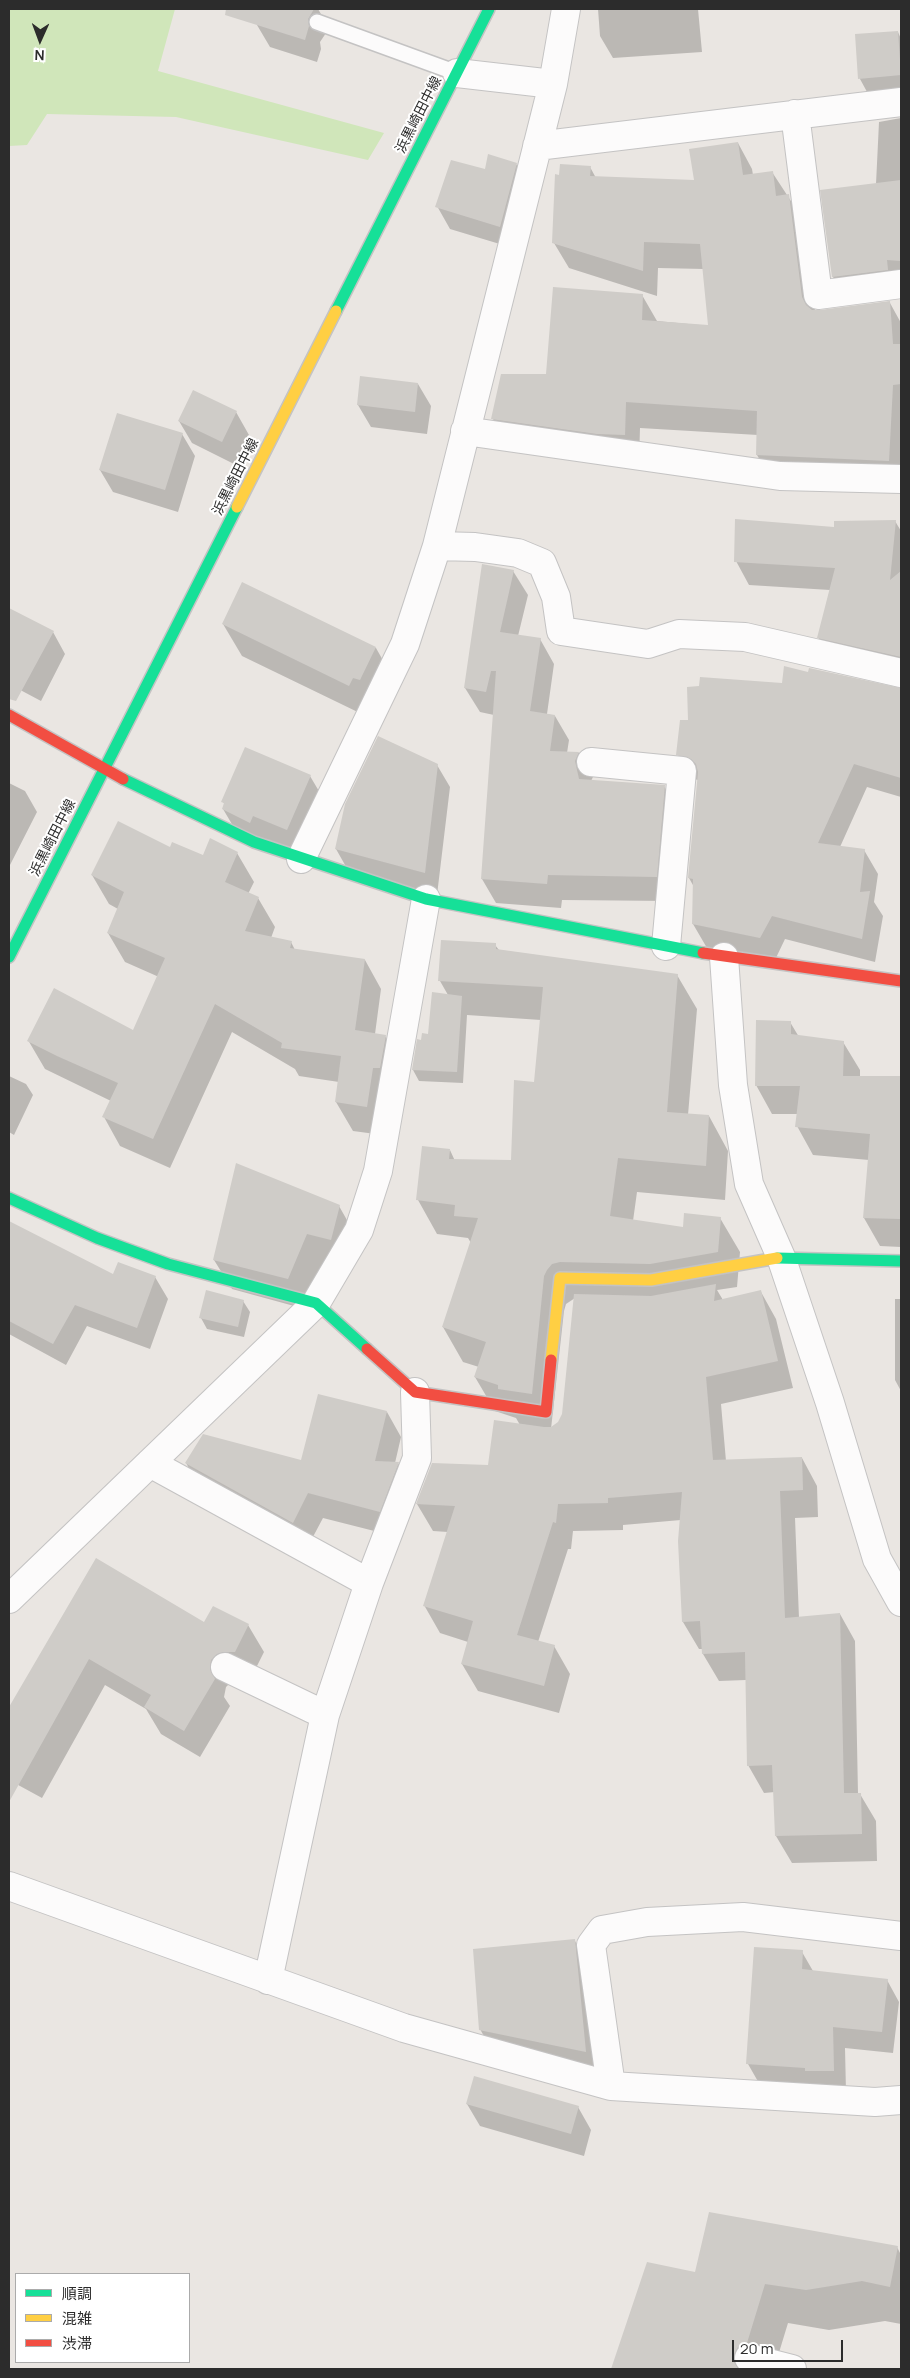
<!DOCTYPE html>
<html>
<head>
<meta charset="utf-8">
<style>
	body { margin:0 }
	#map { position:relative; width:910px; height:2378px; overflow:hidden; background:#eae6e2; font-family:Manrope,"Noto Sans JP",sans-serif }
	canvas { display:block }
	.frame { position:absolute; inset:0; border:10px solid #2c2c2c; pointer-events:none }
	.legend { position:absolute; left:15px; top:2273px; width:175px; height:90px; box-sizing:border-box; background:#fff; border:1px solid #ababab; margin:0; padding:6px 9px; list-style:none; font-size:15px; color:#2c2c2c }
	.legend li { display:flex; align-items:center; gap:10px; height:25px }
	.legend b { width:25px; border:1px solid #ababab }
	.north { position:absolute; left:15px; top:15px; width:50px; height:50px; -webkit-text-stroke:4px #fff; paint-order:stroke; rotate:182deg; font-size:14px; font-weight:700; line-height:20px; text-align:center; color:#2c2c2c }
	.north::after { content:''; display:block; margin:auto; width:18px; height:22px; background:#2c2c2c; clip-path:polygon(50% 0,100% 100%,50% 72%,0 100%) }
	.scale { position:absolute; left:732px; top:2340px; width:111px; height:22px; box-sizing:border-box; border:2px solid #2c2c2c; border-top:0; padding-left:6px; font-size:15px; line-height:18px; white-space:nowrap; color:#2c2c2c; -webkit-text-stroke:4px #fff; paint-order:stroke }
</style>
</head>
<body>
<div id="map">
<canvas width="910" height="2378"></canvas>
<div class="frame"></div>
<ul class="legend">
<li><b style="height:6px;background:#16e098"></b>順調</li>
<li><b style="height:6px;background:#ffcf43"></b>混雑</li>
<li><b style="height:6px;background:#f24e42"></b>渋滞</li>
</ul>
<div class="north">N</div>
<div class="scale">20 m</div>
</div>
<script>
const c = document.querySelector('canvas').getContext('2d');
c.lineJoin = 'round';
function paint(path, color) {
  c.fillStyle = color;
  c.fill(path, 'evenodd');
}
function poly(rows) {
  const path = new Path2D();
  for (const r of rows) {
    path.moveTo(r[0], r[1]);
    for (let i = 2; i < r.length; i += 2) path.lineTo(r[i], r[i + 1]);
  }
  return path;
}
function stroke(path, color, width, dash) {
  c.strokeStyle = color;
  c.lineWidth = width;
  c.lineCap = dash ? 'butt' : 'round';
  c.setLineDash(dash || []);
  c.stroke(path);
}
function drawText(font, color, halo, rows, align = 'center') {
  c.font = font + ' Manrope,"Noto Sans JP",sans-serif';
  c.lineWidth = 4;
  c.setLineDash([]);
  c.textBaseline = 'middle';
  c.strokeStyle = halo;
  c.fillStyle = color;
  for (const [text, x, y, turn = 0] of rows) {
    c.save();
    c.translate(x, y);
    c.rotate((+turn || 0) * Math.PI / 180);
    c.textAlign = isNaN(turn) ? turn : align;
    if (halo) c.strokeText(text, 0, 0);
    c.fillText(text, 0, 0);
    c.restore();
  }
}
paint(poly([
	[9,9,175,9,158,71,384,133,368,160,176,117,47,114,27,145,9,146]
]), '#d0e6ba');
paint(poly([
	[262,9,318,9,324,19,326,33,320,42,321,49,317,62,270,47,257,25],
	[598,9,698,9,702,52,613,58,600,36],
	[898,32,901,39,901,110,872,101,860,79,856,35],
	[901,118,901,297,848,304,833,277,822,191,876,184,879,122],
	[738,143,752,169,753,175,772,172,804,221,815,311,890,303,901,323,901,486,772,481,757,455,758,435,640,428,639,461,508,444,493,419,642,295,657,321,710,326,704,269,658,268,657,296,569,268,554,243,560,177,590,167,596,178,695,181],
	[516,164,529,186,513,248,450,229,437,206,486,170],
	[418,384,431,406,427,434,371,427,358,405],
	[236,412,249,435,234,464,192,443,179,421],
	[182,434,195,456,178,512,113,492,100,470],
	[895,521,901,531,901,677,832,661,818,637,830,590,749,585,736,561,835,529],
	[513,571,528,595,518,636,540,639,554,664,547,714,555,716,569,740,567,753,579,753,593,777,591,781,664,786,678,811,670,901,562,900,561,908,496,903,482,879,494,715,480,712,465,688],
	[9,609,53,632,65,654,41,701,9,684],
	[223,624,376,648,394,680,368,717,242,656],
	[809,673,901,689,901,797,867,787,840,847,864,850,878,874,874,902,883,916,875,962,785,939,774,962,707,948,693,924,694,887,689,878,698,780,691,778,678,754,690,721],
	[437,765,450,787,437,895,349,872,336,849],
	[310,776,323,798,300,852,236,831,223,809,225,805,223,802],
	[9,783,25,791,37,812,10,865],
	[170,849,203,857,237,853,254,882,248,894,258,898,275,927,271,938,291,942,295,950,365,960,381,989,375,1034,385,1036,402,1065,383,1135,353,1131,336,1102,339,1082,299,1076,295,1069,232,1032,170,1168,120,1146,104,1117,111,1101,45,1069,28,1040,134,1032,159,977,125,962,108,933,118,909,109,904,92,875],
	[495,945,499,950,677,975,697,1009,688,1115,709,1116,728,1151,725,1200,637,1192,633,1221,684,1228,720,1218,740,1252,737,1287,717,1290,723,1300,761,1292,776,1319,793,1388,721,1404,726,1461,802,1458,817,1486,818,1517,795,1518,799,1618,840,1614,855,1641,858,1794,860,1794,876,1821,877,1861,792,1863,776,1836,775,1792,764,1793,748,1765,746,1680,719,1681,703,1654,703,1649,699,1649,683,1622,681,1520,623,1525,623,1530,573,1531,571,1549,568,1549,538,1642,554,1646,570,1674,559,1713,478,1691,462,1664,468,1642,440,1633,424,1605,448,1532,433,1531,417,1504,490,1467,520,1425,516,1418,495,1411,475,1377,479,1367,463,1362,443,1327,471,1243,468,1238,437,1234,418,1200,450,1150,455,1161,512,1161,535,1083,541,1020,467,1015,463,1083,419,1081,413,1070,422,1041,429,1035,448,995,440,981],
	[575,1298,563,1414,560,1422,551,1429,564,1311,566,1304],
	[790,1022,799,1037,843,1042,860,1070,860,1078,901,1077,901,1247,880,1246,864,1218,869,1160,813,1155,797,1126,798,1114,772,1114,756,1085],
	[9,1076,26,1084,33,1095,14,1135,9,1132],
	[339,1206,356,1236,305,1309,232,1289,214,1260],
	[10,1223,114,1276,155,1277,168,1299,150,1349,87,1326,66,1365,9,1334],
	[895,1299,901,1299,901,1391,895,1380],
	[243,1301,250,1312,244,1337,207,1329,201,1318],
	[387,1412,401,1437,395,1463,398,1463,412,1488,394,1536,323,1518,307,1548,201,1489,186,1463,302,1461],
	[96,1560,205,1624,213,1607,248,1625,264,1652,251,1678,232,1681,226,1687,224,1697,230,1706,200,1757,161,1734,146,1709,105,1685,42,1798,9,1780,9,1711],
	[575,1941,593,1973,604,2083,498,2062,480,2029],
	[802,1952,813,1971,887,1980,899,2002,893,2053,845,2048,846,2092,760,2085,748,2064],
	[467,2104,578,2107,591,2130,584,2156,480,2126],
	[897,2247,901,2255,901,2324,885,2321,829,2330,788,2323,774,2369,613,2369,648,2263,696,2273]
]), '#0003');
paint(poly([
	[226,9,314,9,308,19,309,26,305,40,225,15],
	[898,31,901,75,858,79,855,34],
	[738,142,743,175,773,171,776,196,789,194,802,297,806,305,812,310,820,310,890,301,893,344,901,344,901,384,893,385,889,461,756,455,757,411,626,402,625,435,597,434,491,419,501,374,546,374,553,287,643,294,642,320,708,325,700,244,644,242,643,271,552,243,555,174,559,175,560,164,591,166,590,176,694,180,689,149],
	[488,154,517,163,500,227,435,207,451,160,485,169],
	[901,180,901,261,887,260,888,270,832,277,820,190],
	[360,376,418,383,415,412,357,405],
	[193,390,237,411,222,442,178,421],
	[117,413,183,433,165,490,99,470],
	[735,519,834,527,834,521,896,520,890,580,901,571,901,657,817,638,835,568,734,562],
	[482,564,514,570,500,632,541,638,530,711,555,715,550,751,579,752,575,761,579,779,665,785,657,877,548,875,547,884,481,879,496,671,491,671,486,692,464,688],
	[242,582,376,647,360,680,353,678,349,686,222,624],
	[9,608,54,631,16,701,9,699],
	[784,666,808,672,809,668,901,688,901,778,854,764,818,843,865,849,860,892,870,891,862,939,772,916,760,938,692,924,693,879,688,878,698,772,696,764,691,759,676,755,680,720,688,720,687,687,699,686,700,677,782,683],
	[378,736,438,764,425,873,335,849,345,804],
	[245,747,311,775,287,830,253,816,250,823,222,809,224,803,221,802],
	[118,821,170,847,172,842,203,855,210,838,238,852,225,882,259,897,245,931,292,941,290,948,365,959,355,1030,386,1035,380,1068,373,1068,367,1107,335,1102,341,1056,281,1048,282,1043,215,1004,153,1139,102,1117,118,1083,57,1056,27,1041,54,988,133,1030,165,958,107,933,124,892,91,875],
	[441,940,496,943,496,949,678,974,667,1112,709,1115,706,1166,618,1158,610,1216,683,1227,684,1213,721,1217,718,1252,650,1264,560,1262,552,1264,547,1270,544,1276,532,1394,498,1389,498,1385,474,1377,486,1342,442,1327,478,1218,454,1216,455,1205,416,1200,422,1146,450,1149,449,1159,511,1160,514,1080,534,1082,543,987,438,981],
	[432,992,462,996,457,1072,412,1070,417,1039,421,1040,422,1033,428,1034],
	[756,1020,791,1021,791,1034,844,1041,843,1076,901,1076,901,1219,863,1218,870,1134,795,1127,800,1086,755,1086],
	[236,1163,340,1205,331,1240,307,1234,288,1279,213,1260],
	[9,1221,113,1274,118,1262,156,1276,137,1328,75,1305,53,1344,9,1321],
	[716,1284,714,1301,761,1290,778,1361,706,1377,713,1460,802,1457,803,1490,780,1491,785,1618,840,1613,844,1793,861,1793,862,1834,775,1836,772,1765,747,1766,745,1652,702,1654,700,1621,682,1622,678,1541,682,1492,608,1498,608,1503,558,1504,556,1523,553,1522,517,1635,555,1645,544,1686,461,1664,473,1621,423,1606,455,1506,416,1504,432,1463,488,1465,494,1420,544,1427,551,1427,558,1422,562,1414,574,1294,651,1296],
	[206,1290,244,1300,238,1327,199,1318],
	[318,1394,387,1411,375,1461,399,1462,380,1512,308,1493,293,1523,185,1463,203,1434,301,1460],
	[96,1558,204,1622,213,1606,249,1624,235,1652,223,1652,217,1654,211,1660,210,1669,215,1679,184,1731,144,1707,151,1695,89,1659,9,1802,9,1707],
	[575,1939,586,2052,479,2030,473,1949],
	[754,1947,803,1950,802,1969,888,1979,882,2032,833,2027,834,2071,805,2071,805,2068,746,2064],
	[474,2076,579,2106,571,2134,466,2104],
	[709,2212,898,2246,890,2287,862,2281,806,2290,765,2284,747,2343,738,2347,734,2354,734,2362,738,2369,611,2369,647,2262,695,2272]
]), '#cfccc8');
const lane = poly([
	[317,22,457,73]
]);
const street = poly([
	[553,84,566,9],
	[795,114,818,295,901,284],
	[537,146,901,102],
	[465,431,780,476,901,479],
	[437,546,475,547,518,553,542,563,556,597,561,631,648,644,679,634,745,637,901,673],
	[591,762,682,771,666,946],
	[301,859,405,644,437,546,553,84,457,73],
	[724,957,733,1085,749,1184,781,1257,830,1403,877,1559,901,1602],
	[150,1463,369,1583,417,1458,415,1392],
	[9,1599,316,1303,359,1230,378,1171,426,899],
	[225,1667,325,1715,369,1583],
	[9,1886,404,2028,611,2086,875,2102,901,2100],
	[268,1980,325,1715],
	[611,2086,591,1945,602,1930,647,1922,743,1917,901,1936],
	[749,2358,792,2369]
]);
const fast = poly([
	[336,311,489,9],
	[123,779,254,842,426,899,703,953],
	[9,957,237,507],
	[9,1198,97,1238,168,1264,316,1303,367,1349],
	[777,1258,901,1261]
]);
const slow = poly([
	[237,507,336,311],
	[551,1360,560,1278,651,1280,777,1258]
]);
const jam = poly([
	[9,715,123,779],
	[703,953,901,981],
	[367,1349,415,1392,546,1412,551,1360]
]);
stroke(lane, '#c4c3c3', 18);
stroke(street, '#c4c3c3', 30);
stroke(fast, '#c4c3c3', 14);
stroke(slow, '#c4c3c3', 14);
stroke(jam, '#c4c3c3', 14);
stroke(lane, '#fcfbfb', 15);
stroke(street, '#fcfbfb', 28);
stroke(fast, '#16e098', 11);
stroke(slow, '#ffcf43', 11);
stroke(jam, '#f24e42', 11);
drawText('14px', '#2c2c2c', '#fff', [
	["浜黒崎田中線",419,115,-63],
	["浜黒崎田中線",236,477,-63],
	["浜黒崎田中線",53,838,-63]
]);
</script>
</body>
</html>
